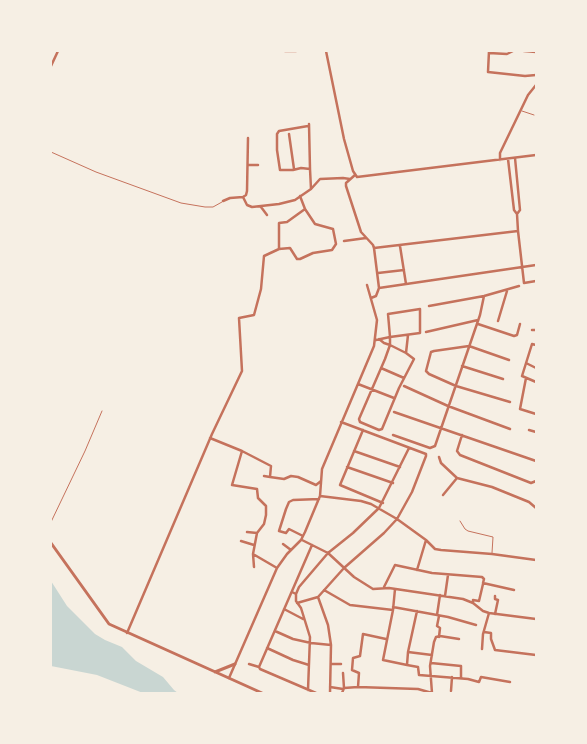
<!DOCTYPE html>
<html>
<head>
<meta charset="utf-8">
<style>
	body { margin:0 }
	#map { position:relative; width:587px; height:744px; overflow:hidden; background:#f6efe4; font-family:Overpass,sans-serif }
	canvas { display:block }
	.frame { position:absolute; inset:0; border:52px solid #f6efe4; pointer-events:none }
</style>
</head>
<body>
<div id="map">
<canvas width="587" height="744"></canvas>
<div class="frame"></div>
</div>
<script>
const c = document.querySelector('canvas').getContext('2d');
c.lineJoin = 'round';
function paint(path, color) {
  c.fillStyle = color;
  c.fill(path, 'evenodd');
}
function poly(rows) {
  const path = new Path2D();
  for (const r of rows) {
    path.moveTo(r[0], r[1]);
    for (let i = 2; i < r.length; i += 2) path.lineTo(r[i], r[i + 1]);
  }
  return path;
}
function stroke(path, color, width, dash) {
  c.strokeStyle = color;
  c.lineWidth = width;
  c.lineCap = dash ? 'butt' : 'round';
  c.setLineDash(dash || []);
  c.stroke(path);
}
paint(poly([
	[51,581,67,606,95,634,105,640,122,647,136,661,163,677,174,690,178,693,143,693,97,675,51,666]
]), '#c9d6d2');
stroke(poly([
	[522,111,534,115],
	[51,152,96,172,181,203,205,207,213,207,222,202],
	[460,521,465,529,468,531,493,537,492,553],
	[51,522,85,451,102,411]
]), '#c5725c', 1);
stroke(poly([
	[285,51,296,51],
	[326,51,344,139,353,171,357,177,536,155],
	[489,51,488,72,525,76,536,75],
	[524,51,536,52],
	[489,53,507,54,513,51],
	[51,66,58,51],
	[309,124,310,169],
	[308,126,279,131,277,134,277,150,280,170,293,170,301,168,310,169,311,189],
	[289,134,294,169],
	[515,158,520,210,517,214,518,231,524,283,536,281],
	[508,159,514,210,517,214],
	[500,160,500,153,528,95,536,85],
	[248,165,258,165],
	[355,175,346,183,346,186,361,232,373,245,374,248,379,288,376,296,371,298],
	[243,197,246,195,247,191,248,138],
	[223,201,230,198,243,197,247,205,252,207,279,204,295,200,311,189,320,179,343,178,350,179],
	[261,207,267,215],
	[344,241,366,238],
	[400,246,406,284],
	[374,248,518,231],
	[279,249,279,223,287,222,305,209],
	[378,273,404,270],
	[379,288,536,265],
	[429,306,484,296,519,286],
	[498,321,507,291],
	[478,324,514,336,517,335,520,324],
	[532,330,536,330],
	[426,332,478,320],
	[376,340,390,337,388,314,420,309,420,333,390,337,390,345,385,359,359,419,360,422,379,430,382,429,399,388,414,359,406,353,390,345,384,343,379,339],
	[536,345,532,344,522,376,536,382],
	[406,353,408,335],
	[509,360,469,346,434,351,431,352,426,371,429,374,456,386,510,402],
	[526,363,536,368],
	[462,366,503,379],
	[381,368,404,378],
	[526,378,520,409,536,414],
	[358,384,394,398],
	[404,386,448,406,510,429],
	[394,412,536,461],
	[363,430,340,485,383,503],
	[529,430,536,432],
	[393,435,430,448,435,446,480,315,484,296],
	[462,435,457,451,460,455,531,483,536,481],
	[210,438,242,451,271,466,270,477,284,479,291,476,298,477,316,485,321,481],
	[242,451,232,485,257,489,258,498,266,506,266,515,264,524,257,533,253,554,277,568],
	[354,451,400,467],
	[439,457,441,463,457,478],
	[347,467,393,483],
	[264,476,270,477],
	[443,495,457,478,492,487,529,502,536,508],
	[320,496,361,501,371,504,397,519,426,540,435,549,441,550,492,554,536,560],
	[247,532,257,533],
	[303,536,289,529,286,533,279,531,286,509,289,502,293,500,319,499],
	[302,540,328,553,354,577,373,589,389,588,463,599,473,603,483,611,489,613,536,619],
	[241,541,254,545],
	[283,544,291,550],
	[312,545,259,667,260,669,316,693],
	[253,554,254,567],
	[417,570,426,540],
	[384,587,395,565,432,573,482,577,484,579,483,583,514,590],
	[395,589,393,610,383,660,407,665],
	[324,590,350,605,393,610],
	[292,592,296,594,296,601,301,608,310,637,308,690],
	[296,594,299,587,328,553,353,533,379,508,409,448],
	[445,596,448,575],
	[495,596,495,599,498,600,495,614],
	[318,597,328,625,331,645,330,693],
	[297,603,318,597,344,568,384,533,397,519,412,492,426,456,426,454,341,422],
	[473,603,473,600,479,601,483,584],
	[393,607,448,617,476,625],
	[284,609,303,619],
	[417,611,408,652,432,655],
	[437,615,440,595],
	[439,616,437,626,440,628,439,637],
	[275,631,293,639,311,643,331,645],
	[484,632,491,633,491,639,495,650,536,655],
	[127,633,212,434,242,371,239,318,254,315,261,289,264,256,279,249,290,248,297,259,300,259,313,253,332,250,336,244,333,229,315,224,305,209,300,196],
	[267,648,293,660,309,665],
	[482,649,483,634,489,613],
	[408,652,407,665,418,667,419,675,468,679,479,682,481,677,510,682],
	[431,663,461,666,461,678],
	[249,664,259,667],
	[331,664,341,664],
	[343,673,344,688],
	[229,678,277,568,287,554,301,540,305,532,320,496,322,469,374,346,377,320,367,285],
	[330,687,343,689],
	[358,687,359,673,352,670,353,658,360,656,363,634,386,639],
	[451,691,452,677],
	[342,693,344,688,358,687,418,689,432,693],
	[432,693,430,666,434,642,436,637,440,636,459,639]
]), '#c5725c', 2.5);
stroke(poly([
	[51,543,109,624,262,693],
	[215,672,235,664]
]), '#c5725c', 3);
</script>
</body>
</html>
